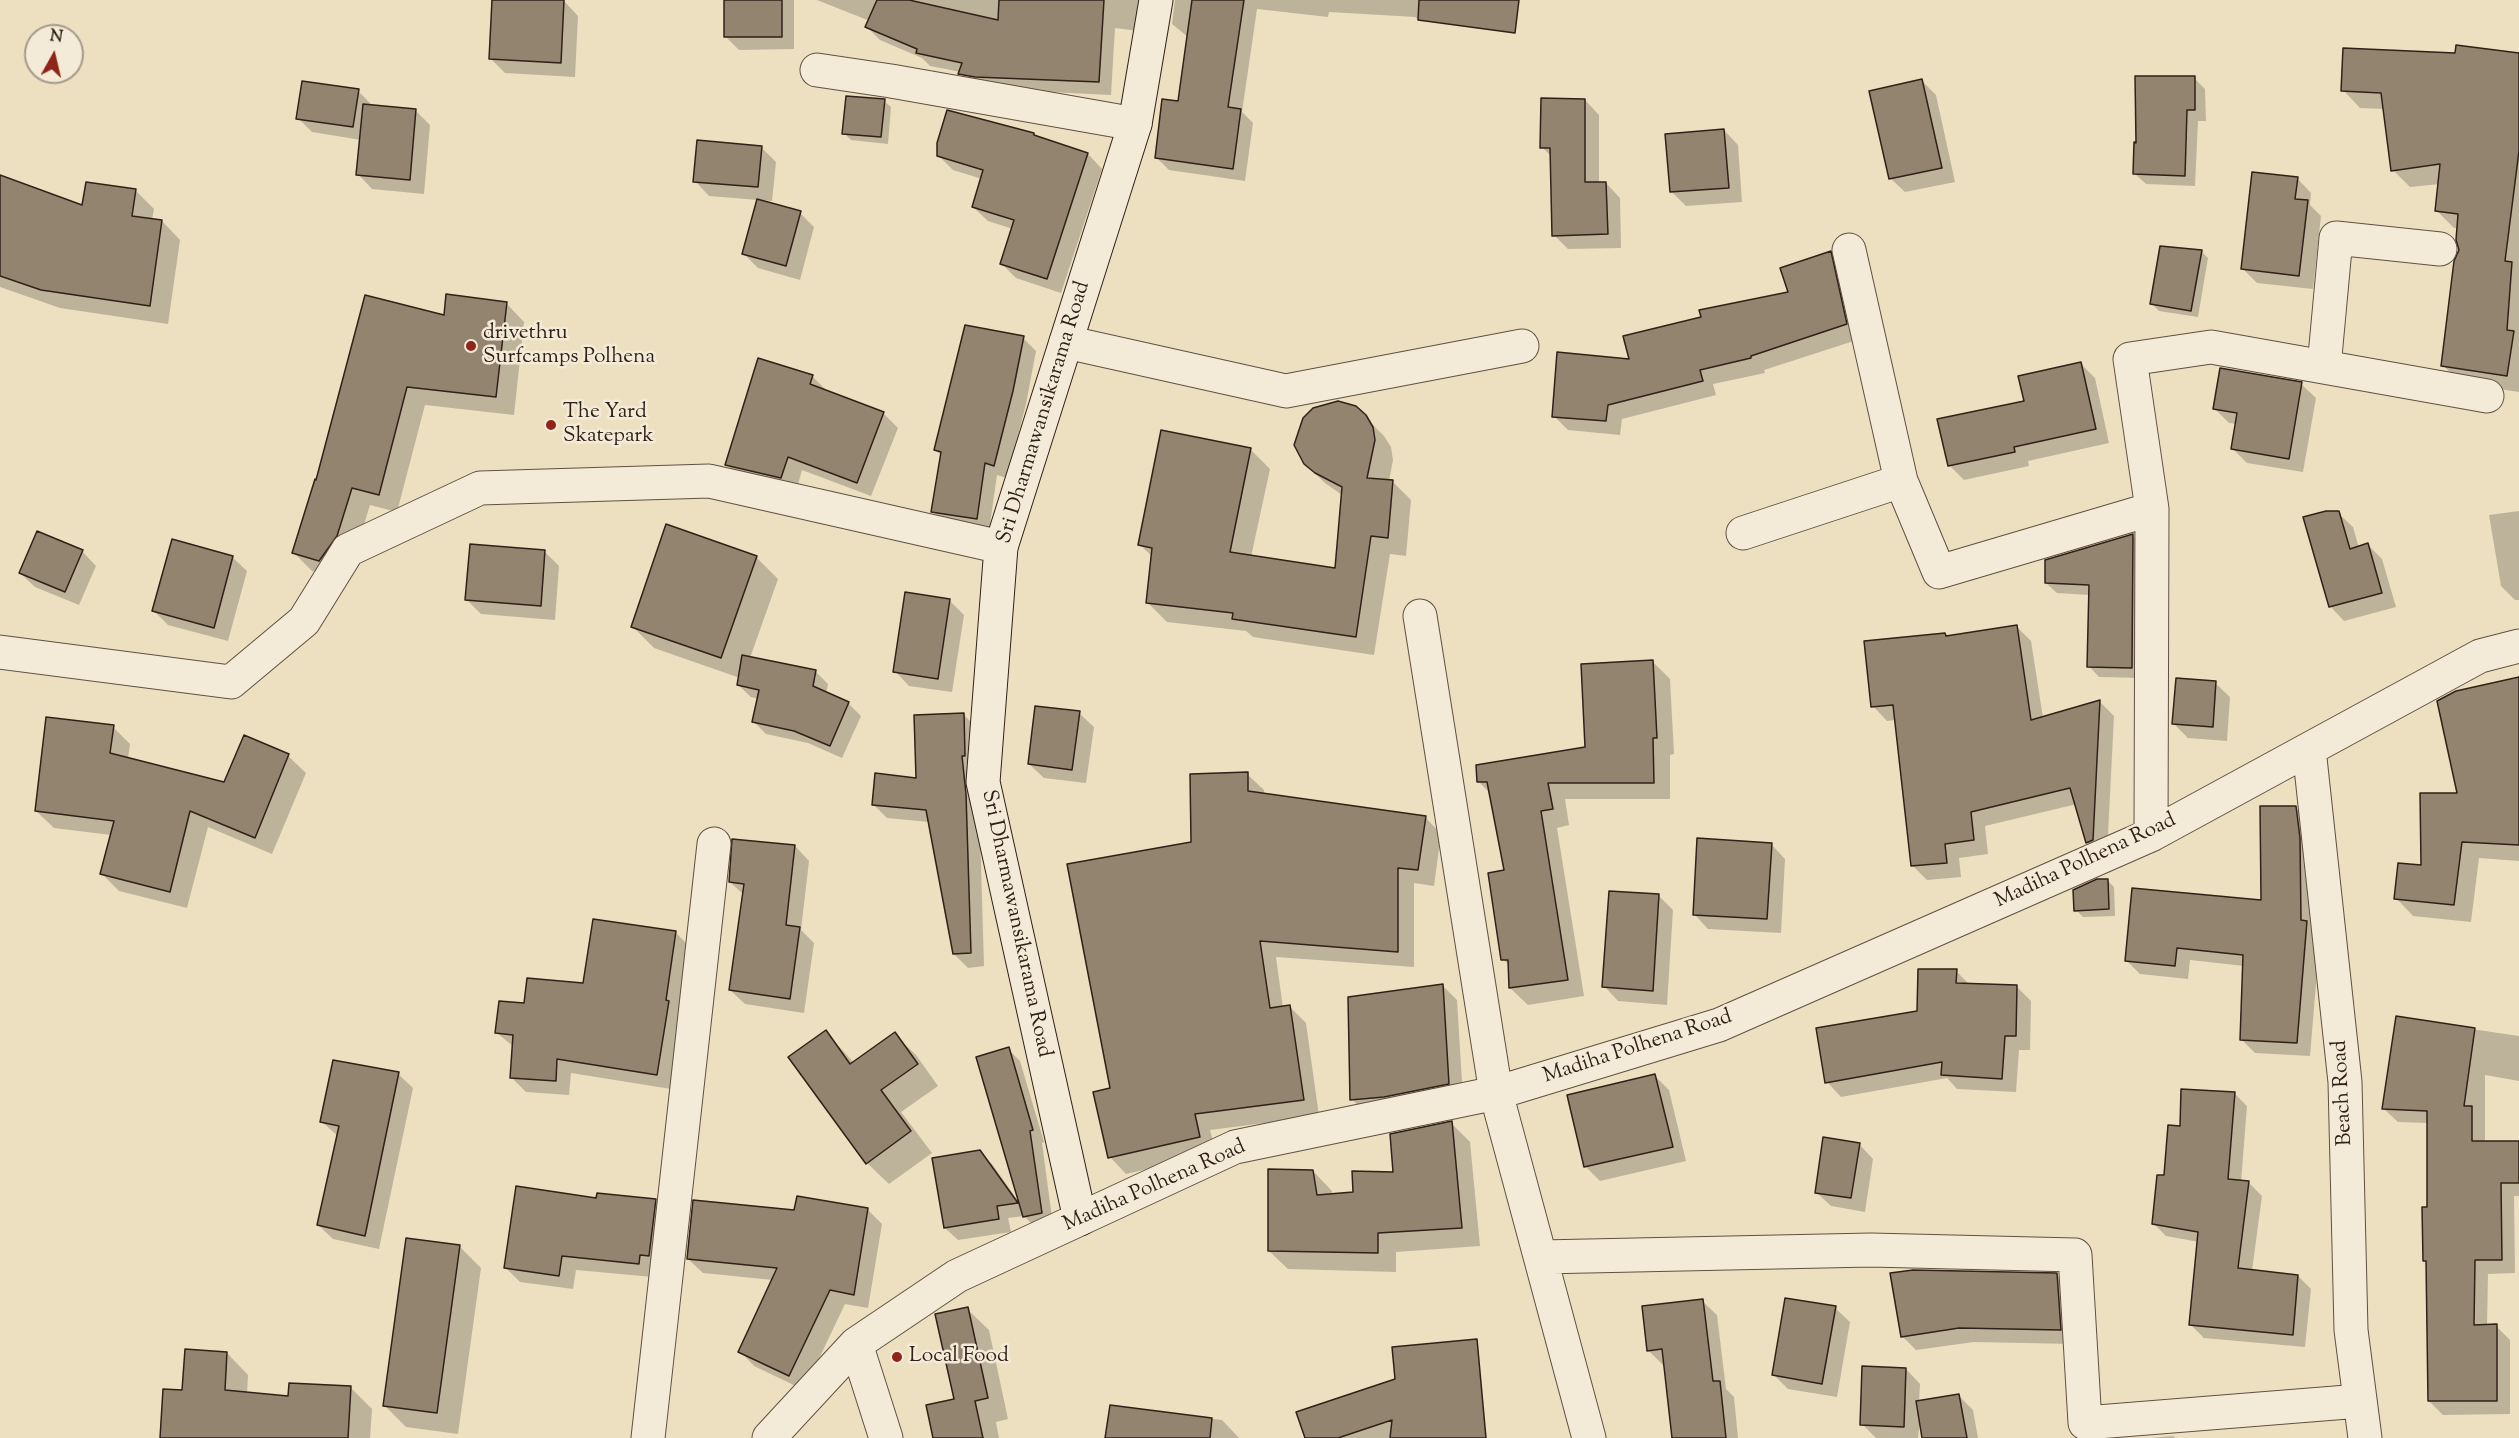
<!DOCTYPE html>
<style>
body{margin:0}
#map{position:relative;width:2519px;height:1438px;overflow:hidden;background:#ede0c1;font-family:"Sorts Mill Goudy",serif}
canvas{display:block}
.north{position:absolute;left:24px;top:24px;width:60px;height:60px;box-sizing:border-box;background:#f3ebd7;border:2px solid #a59a8a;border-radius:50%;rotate:8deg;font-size:16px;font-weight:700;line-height:24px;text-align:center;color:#312017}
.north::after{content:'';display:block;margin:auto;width:21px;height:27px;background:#8f2418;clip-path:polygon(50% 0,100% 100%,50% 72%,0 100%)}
</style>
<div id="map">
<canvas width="2519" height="1438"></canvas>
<div class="north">N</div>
</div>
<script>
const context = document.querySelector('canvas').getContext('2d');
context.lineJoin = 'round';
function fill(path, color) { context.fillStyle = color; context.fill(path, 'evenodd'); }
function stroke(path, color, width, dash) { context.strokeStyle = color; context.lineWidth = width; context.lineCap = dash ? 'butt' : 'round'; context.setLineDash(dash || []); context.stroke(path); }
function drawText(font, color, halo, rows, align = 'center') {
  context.font = font + ' "Sorts Mill Goudy",serif'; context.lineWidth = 5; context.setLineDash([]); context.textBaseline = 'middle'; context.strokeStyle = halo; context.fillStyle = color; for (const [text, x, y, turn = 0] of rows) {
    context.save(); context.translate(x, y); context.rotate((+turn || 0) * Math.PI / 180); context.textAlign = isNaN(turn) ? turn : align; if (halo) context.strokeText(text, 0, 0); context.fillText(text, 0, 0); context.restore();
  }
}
const shadow = new Path2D(`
 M 493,0 L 564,1 L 578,16 L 575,77 L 505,73 L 490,58 Z
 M 725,0 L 794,0 L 794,49 L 739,50 L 726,37 Z
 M 817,0 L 1156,0 L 1146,32 L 1115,28 L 1111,95 L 989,89 L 973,86 L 961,72 L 930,66 L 922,58 L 880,40 L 867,27 L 870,21 Z
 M 1175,0 L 1490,0 L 1488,25 L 1418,19 L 1415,17 L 1329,12 L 1328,17 L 1257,9 L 1242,112 L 1253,123 L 1245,181 L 1169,170 L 1156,157 L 1179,102 L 1188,37 L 1172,24 Z
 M 2456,55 L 2519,55 L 2519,392 L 2460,383 L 2443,365 L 2460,252 L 2459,228 L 2454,228 L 2436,210 L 2440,184 L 2410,187 L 2393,170 L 2385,109 L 2360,108 L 2343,90 Z
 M 2194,78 L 2205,89 L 2206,121 L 2198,121 L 2195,186 L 2146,184 L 2134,173 Z
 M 1922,81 L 1936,95 L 1955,182 L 1905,192 L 1890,178 Z
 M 358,91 L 372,105 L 415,110 L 430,125 L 424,194 L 372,189 L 358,174 L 361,140 L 312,132 L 298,118 Z
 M 1585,100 L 1599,115 L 1599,183 L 1606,183 L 1620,198 L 1621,248 L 1568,249 L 1554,235 L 1552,157 L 1542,147 Z
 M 884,101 L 891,107 L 888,144 L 851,140 L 844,133 Z
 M 1724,130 L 1738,145 L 1742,202 L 1686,206 L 1671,191 Z
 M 761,147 L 776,162 L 772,201 L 760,200 L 800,213 L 814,227 L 800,280 L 758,268 L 744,254 L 758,200 L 709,196 L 695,181 Z
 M 1088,154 L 1102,169 L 1061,293 L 1016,278 L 1002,264 L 1013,229 L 988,221 L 973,207 L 982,179 L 953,170 L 938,155 Z
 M 0,177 L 83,207 L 135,190 L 154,209 L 152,220 L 162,221 L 180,240 L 168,324 L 60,308 L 0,287 Z
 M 2297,178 L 2311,193 L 2310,205 L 2321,216 L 2313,289 L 2257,283 L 2242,268 Z
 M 2201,251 L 2208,258 L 2198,317 L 2159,311 L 2152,304 Z
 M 1830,253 L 1845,267 L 1860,339 L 1764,370 L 1765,373 L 1713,384 L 1716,395 L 1622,419 L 1620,435 L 1568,430 L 1554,416 L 1703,318 L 1790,293 Z
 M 506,303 L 524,322 L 514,415 L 425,405 L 397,512 L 370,505 L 355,554 L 338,579 L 312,571 L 294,553 L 445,317 Z
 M 1023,338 L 1036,351 L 1026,404 L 1007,478 L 997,475 L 989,531 L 946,524 L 933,511 L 941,455 L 935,449 Z
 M 2081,364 L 2095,378 L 2109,443 L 2028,461 L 2029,466 L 1964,480 L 1949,465 L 2026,402 Z
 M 812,376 L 827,391 L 883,413 L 898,428 L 871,496 L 802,470 L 796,492 L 741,479 L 727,465 Z
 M 2301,384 L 2316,398 L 2303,472 L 2247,463 L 2233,449 L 2237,424 L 2229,423 L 2214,408 Z
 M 1338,402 L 1355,407 L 1384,436 L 1391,447 L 1393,460 L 1389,481 L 1392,481 L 1411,500 L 1406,556 L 1390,554 L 1374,655 L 1253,637 L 1246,631 L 1167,622 L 1148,603 L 1153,557 L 1139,544 L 1251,450 L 1270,469 L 1251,557 L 1336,570 L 1342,495 L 1325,483 L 1305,464 L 1313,409 Z
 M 2519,511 L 2519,600 L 2515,600 L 2501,586 L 2489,515 Z
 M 2338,513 L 2353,527 L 2359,548 L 2368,545 L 2382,559 L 2396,607 L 2344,621 L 2330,606 Z
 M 2133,536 L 2143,546 L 2142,678 L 2099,677 L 2089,666 L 2090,595 L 2057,593 L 2046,583 Z
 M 82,551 L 96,566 L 79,605 L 35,587 L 20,573 Z
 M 545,552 L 559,566 L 555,620 L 481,614 L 467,600 Z
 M 232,557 L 247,571 L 228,641 L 168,625 L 154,611 Z
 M 756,557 L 778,579 L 750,658 L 816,672 L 828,684 L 826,694 L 849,704 L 861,716 L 842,758 L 808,743 L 766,734 L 754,722 L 759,699 L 751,697 L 738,685 L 740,678 L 654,648 L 632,626 Z
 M 949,600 L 964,615 L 952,692 L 909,686 L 895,671 Z
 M 2017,627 L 2031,641 L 2043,718 L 2100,702 L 2114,716 L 2107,854 L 2102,857 L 2088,842 L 2077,804 L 1985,826 L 1988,854 L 1959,858 L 1961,877 L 1927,880 L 1913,866 L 1896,720 L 1887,721 L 1873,706 L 1945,634 L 1948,637 Z
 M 1653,662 L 1670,679 L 1674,754 L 1670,755 L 1670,799 L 1565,799 L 1569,825 L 1557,828 L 1584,996 L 1528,1005 L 1510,988 L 1510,966 L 1503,959 L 1506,872 L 1491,794 L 1479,782 L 1586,748 Z
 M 2519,678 L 2519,861 L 2479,858 L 2471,922 L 2413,916 L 2396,898 L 2423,867 Z
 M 2215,683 L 2230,697 L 2227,741 L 2188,738 L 2173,723 Z
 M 1079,713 L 1094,727 L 1086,783 L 1044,778 L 1029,764 Z
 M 964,715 L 977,728 L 984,966 L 968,968 L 954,954 L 929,822 L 887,818 L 873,804 L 918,780 Z
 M 113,727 L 130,744 L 128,759 L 225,784 L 245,737 L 288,756 L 306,773 L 272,854 L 208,827 L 187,908 L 119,891 L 102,874 L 111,835 L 54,828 L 36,811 Z
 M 1247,774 L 1264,790 L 1264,795 L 1425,817 L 1441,834 L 1434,886 L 1414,883 L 1414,967 L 1276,957 L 1283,1008 L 1290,1007 L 1306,1023 L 1319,1116 L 1210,1130 L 1216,1153 L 1126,1174 L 1110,1157 L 1112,1089 L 1193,843 Z
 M 2296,808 L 2309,821 L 2320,936 L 2310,1056 L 2255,1053 L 2241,1039 L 2244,966 L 2190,960 L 2188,979 L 2140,974 L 2126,960 L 2262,902 Z
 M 1771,844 L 1785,859 L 1781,933 L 1708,929 L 1694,914 Z
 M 795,846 L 809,861 L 801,930 L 814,943 L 804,1013 L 745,1004 L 730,990 L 744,895 L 730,882 Z
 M 2107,880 L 2114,887 L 2115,916 L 2083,917 L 2076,910 Z
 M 1659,896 L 1673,910 L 1667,1005 L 1618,1001 L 1604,986 Z
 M 675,932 L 690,947 L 671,1089 L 571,1073 L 569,1095 L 526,1092 L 511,1077 L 514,1047 L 497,1033 L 526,1005 L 585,985 Z
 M 1956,971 L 1970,985 L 2016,986 L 2031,1001 L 2030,1050 L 2019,1050 L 2016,1092 L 1957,1089 L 1947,1078 L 1841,1097 L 1827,1082 L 1919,1012 Z
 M 1442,985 L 1457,1000 L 1463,1098 L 1366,1114 L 1352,1099 Z
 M 2397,1018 L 2519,1036 L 2519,1081 L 2485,1075 L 2485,1143 L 2519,1143 L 2519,1196 L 2514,1196 L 2515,1273 L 2488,1274 L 2487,1326 L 2496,1326 L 2510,1340 L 2510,1414 L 2443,1415 L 2429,1401 L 2428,1264 L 2424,1260 L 2428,1209 L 2429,1123 L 2398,1122 L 2384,1109 Z
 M 826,1032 L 854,1063 L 894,1034 L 916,1055 L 938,1086 L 901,1112 L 932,1153 L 889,1184 L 867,1163 Z
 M 1008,1049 L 1020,1061 L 1044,1142 L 1042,1143 L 1053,1225 L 1037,1229 L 1024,1216 L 1008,1218 L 1011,1232 L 958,1240 L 945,1228 L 979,1152 L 992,1164 L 1021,1205 Z
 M 398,1074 L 413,1088 L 379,1249 L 333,1239 L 318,1225 L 338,1136 L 322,1122 Z
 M 1655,1076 L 1669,1090 L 1686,1161 L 1600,1181 L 1586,1167 L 1569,1096 Z
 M 2234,1093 L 2247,1106 L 2241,1182 L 2249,1183 L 2262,1196 L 2252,1271 L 2298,1276 L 2311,1289 L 2305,1347 L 2204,1338 L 2191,1325 L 2199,1242 L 2166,1236 L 2153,1223 L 2181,1128 Z
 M 1451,1123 L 1470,1142 L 1480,1246 L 1396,1252 L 1396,1272 L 1288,1269 L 1269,1251 L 1313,1171 L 1332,1191 L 1332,1195 L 1354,1193 L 1394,1173 Z
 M 1859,1144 L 1873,1159 L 1865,1212 L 1831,1206 L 1816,1192 Z
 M 798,1198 L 868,1210 L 882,1224 L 868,1308 L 845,1304 L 804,1390 L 754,1366 L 740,1351 L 773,1280 L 703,1273 L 688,1259 L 796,1211 Z
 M 655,1200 L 669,1215 L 653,1277 L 576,1270 L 573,1289 L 520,1282 L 506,1268 Z
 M 460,1247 L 481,1268 L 458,1434 L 406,1427 L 384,1405 Z
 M 2057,1275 L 2071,1289 L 2074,1344 L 1974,1342 L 1916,1350 L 1902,1336 Z
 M 1702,1301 L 1717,1315 L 1726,1389 L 1734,1397 L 1738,1438 L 1674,1438 L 1666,1365 L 1663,1365 L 1649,1351 Z
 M 1835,1308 L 1850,1322 L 1837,1397 L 1788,1389 L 1773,1374 Z
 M 967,1309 L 989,1330 L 1008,1419 L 996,1422 L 999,1438 L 934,1438 L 956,1400 Z
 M 227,1353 L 248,1375 L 247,1394 L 289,1398 L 350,1387 L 372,1409 L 370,1438 L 161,1438 L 184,1392 Z
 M 1906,1369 L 1920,1384 L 1919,1402 L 1959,1396 L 1973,1410 L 1978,1438 L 1923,1438 L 1920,1420 L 1918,1438 L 1876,1438 L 1862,1424 Z
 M 1396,1380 L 1463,1438 L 1306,1438 Z
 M 1111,1406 L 1222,1420 L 1239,1438 L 1107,1438 Z
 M 2173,1436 L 2175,1438 L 2151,1438 Z`);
const building = new Path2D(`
 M 492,0 L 564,0 L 561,63 L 489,59 Z
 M 724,0 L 782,0 L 782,37 L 724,37 Z
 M 877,0 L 909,0 L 998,20 L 999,0 L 1104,0 L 1099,82 L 975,77 L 958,74 L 962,63 L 916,53 L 917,49 L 865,27 Z
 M 1192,0 L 1244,0 L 1228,107 L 1241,109 L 1233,169 L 1155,158 L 1162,99 L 1178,101 Z
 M 1419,0 L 1519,0 L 1515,33 L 1418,20 Z
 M 2456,45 L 2519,53 L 2519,151 L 2505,261 L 2512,262 L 2507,330 L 2514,331 L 2507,376 L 2441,366 L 2454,261 L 2459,250 L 2456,240 L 2458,214 L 2435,211 L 2440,164 L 2391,171 L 2381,93 L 2341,91 L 2343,48 L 2455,53 Z
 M 2135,76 L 2195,76 L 2195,110 L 2187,110 L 2185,176 L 2133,174 L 2134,142 L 2136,143 Z
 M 1922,79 L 1942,168 L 1889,179 L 1869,91 Z
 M 302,81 L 359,89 L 353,127 L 296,119 Z
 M 846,96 L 885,99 L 881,137 L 842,134 Z
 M 1541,98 L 1585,99 L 1585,182 L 1606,182 L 1608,234 L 1552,236 L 1550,148 L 1540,148 Z
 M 363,104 L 416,109 L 410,180 L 356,175 Z
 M 947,110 L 1034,133 L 1034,135 L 1088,153 L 1047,279 L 1000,264 L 1014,220 L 972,207 L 983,170 L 937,156 L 937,143 Z
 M 1724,129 L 1729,188 L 1670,192 L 1665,134 Z
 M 697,140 L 762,146 L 758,187 L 693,182 Z
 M 2252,172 L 2298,177 L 2295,199 L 2308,200 L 2299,276 L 2241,269 Z
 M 0,175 L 82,205 L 86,182 L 136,189 L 132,216 L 162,220 L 150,306 L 41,290 L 0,276 Z
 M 757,199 L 801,211 L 786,266 L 742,254 Z
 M 2160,246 L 2202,250 L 2191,311 L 2150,304 Z
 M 1831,251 L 1847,324 L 1751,356 L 1751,358 L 1700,370 L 1703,381 L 1608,405 L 1606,421 L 1552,417 L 1557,352 L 1629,359 L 1623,336 L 1701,317 L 1699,310 L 1788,292 L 1780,268 Z
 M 446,294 L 507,302 L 496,397 L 407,387 L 379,495 L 352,488 L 337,536 L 319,561 L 292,553 L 315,479 L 316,480 L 365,295 L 444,315 Z
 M 965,325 L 1024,336 L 1013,391 L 994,466 L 985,463 L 977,519 L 931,512 L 941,452 L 934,450 Z
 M 758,358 L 813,375 L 810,384 L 884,412 L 857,483 L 788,457 L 781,478 L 725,465 Z
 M 2081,362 L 2096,429 L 2014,447 L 2015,452 L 1948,466 L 1937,419 L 2024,401 L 2018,376 Z
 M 2220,368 L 2302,382 L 2289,459 L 2231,449 L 2237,413 L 2213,409 Z
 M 1338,401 L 1356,406 L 1366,415 L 1373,427 L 1375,440 L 1367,478 L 1393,480 L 1388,538 L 1371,536 L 1356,637 L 1232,619 L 1233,613 L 1146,603 L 1152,548 L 1138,545 L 1161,430 L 1251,448 L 1230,552 L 1335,568 L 1342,487 L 1315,473 L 1304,464 L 1294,445 L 1303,418 L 1313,408 Z
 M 2326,511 L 2339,511 L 2350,549 L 2368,543 L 2382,593 L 2329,607 L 2303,517 Z
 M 666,524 L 757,556 L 721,658 L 631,627 Z
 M 37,531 L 83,550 L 65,592 L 19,573 Z
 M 2133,534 L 2132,668 L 2087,667 L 2089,585 L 2045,583 L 2045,560 Z
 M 172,539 L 233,556 L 214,628 L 152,611 Z
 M 470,544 L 545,550 L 541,606 L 465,600 Z
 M 905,592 L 950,599 L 938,679 L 893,672 Z
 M 2017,625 L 2031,720 L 2100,700 L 2093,840 L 2086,843 L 2070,788 L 1971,812 L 1974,840 L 1945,844 L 1947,863 L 1911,866 L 1893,705 L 1871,707 L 1864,641 L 1945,633 L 1946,636 Z
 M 742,655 L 816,670 L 813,686 L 849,702 L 830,746 L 794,731 L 752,722 L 759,690 L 737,685 Z
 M 1653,660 L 1657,738 L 1653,738 L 1654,783 L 1548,783 L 1553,809 L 1541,811 L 1568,980 L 1509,988 L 1508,960 L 1501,960 L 1488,873 L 1504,870 L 1487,782 L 1477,782 L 1476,765 L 1585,747 L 1581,664 Z
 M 2519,677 L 2519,845 L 2462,842 L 2454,905 L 2394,899 L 2398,863 L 2421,865 L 2420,793 L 2457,793 L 2437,701 L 2456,691 Z
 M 2176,678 L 2216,681 L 2213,727 L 2172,724 Z
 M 1035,706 L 1080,711 L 1072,770 L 1028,764 Z
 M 964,713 L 965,756 L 962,756 L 966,794 L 971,953 L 953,954 L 926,810 L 872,805 L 875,773 L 916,778 L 914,715 Z
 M 46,717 L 114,725 L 110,753 L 224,782 L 244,735 L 289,754 L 255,838 L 190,811 L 170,892 L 100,874 L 114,821 L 35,811 Z
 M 1248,772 L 1248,791 L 1426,816 L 1418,870 L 1398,868 L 1398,952 L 1260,941 L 1270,1008 L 1290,1005 L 1304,1100 L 1195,1114 L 1200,1137 L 1108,1158 L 1093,1092 L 1110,1088 L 1067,864 L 1191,842 L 1190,774 Z
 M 2260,806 L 2296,806 L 2300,838 L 2301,920 L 2307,921 L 2297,1043 L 2240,1040 L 2243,955 L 2177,948 L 2175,966 L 2125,961 L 2132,888 L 2261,900 Z
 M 1697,838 L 1772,843 L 1767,919 L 1693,915 Z
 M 732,839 L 795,845 L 786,925 L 800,927 L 790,999 L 729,990 L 744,884 L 729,882 Z
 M 2097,879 L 2108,879 L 2109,909 L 2074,911 L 2073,890 Z
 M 1609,891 L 1659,894 L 1653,991 L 1602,987 Z
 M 593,919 L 676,931 L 666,1000 L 669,1001 L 657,1075 L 557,1059 L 556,1081 L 510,1078 L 513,1035 L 495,1033 L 499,1001 L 524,1003 L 527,978 L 583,983 Z
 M 1918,969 L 1957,969 L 1956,983 L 2017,985 L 2016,1036 L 2005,1036 L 2002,1079 L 1941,1075 L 1942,1062 L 1825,1083 L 1816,1028 L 1917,1011 Z
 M 1443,984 L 1449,1084 L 1384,1097 L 1350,1100 L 1348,997 Z
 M 2396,1016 L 2475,1028 L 2464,1106 L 2472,1106 L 2472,1141 L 2519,1141 L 2519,1183 L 2501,1183 L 2502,1260 L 2475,1260 L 2474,1325 L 2497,1324 L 2497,1401 L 2428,1401 L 2426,1261 L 2423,1261 L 2422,1207 L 2427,1207 L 2427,1111 L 2382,1109 Z
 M 826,1030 L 850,1064 L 895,1032 L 918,1064 L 881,1090 L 911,1131 L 866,1164 L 788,1057 Z
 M 1009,1047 L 1033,1130 L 1030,1131 L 1042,1213 L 1023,1217 L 976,1057 Z
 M 333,1060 L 399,1072 L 365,1236 L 317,1225 L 339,1126 L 320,1122 Z
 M 1655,1074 L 1673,1147 L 1584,1167 L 1567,1095 Z
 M 2181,1089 L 2235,1092 L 2228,1179 L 2249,1181 L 2238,1268 L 2298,1275 L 2293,1335 L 2189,1325 L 2198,1232 L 2152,1224 L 2157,1175 L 2164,1175 L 2168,1125 L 2180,1126 Z
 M 1452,1121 L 1462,1228 L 1378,1233 L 1378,1253 L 1268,1251 L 1268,1169 L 1313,1170 L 1317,1195 L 1353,1192 L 1352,1171 L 1393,1172 L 1390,1134 Z
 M 1823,1137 L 1860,1143 L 1851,1198 L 1815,1193 Z
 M 980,1150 L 1018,1203 L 997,1206 L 999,1219 L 944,1228 L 932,1158 Z
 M 516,1186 L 596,1198 L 597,1193 L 656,1199 L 649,1256 L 640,1255 L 639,1264 L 562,1256 L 559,1276 L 504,1268 Z
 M 797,1196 L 868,1208 L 854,1295 L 830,1290 L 789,1376 L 738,1352 L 777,1268 L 687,1259 L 693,1200 L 794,1210 Z
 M 406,1238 L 460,1245 L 437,1413 L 383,1406 Z
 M 1913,1270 L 2057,1273 L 2061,1330 L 1959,1328 L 1901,1337 L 1890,1273 Z
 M 1785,1298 L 1836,1306 L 1822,1384 L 1772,1375 Z
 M 1703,1299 L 1713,1381 L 1720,1381 L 1726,1438 L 1672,1438 L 1662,1349 L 1647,1351 L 1642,1306 Z
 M 968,1307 L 988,1398 L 975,1401 L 983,1438 L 933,1438 L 926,1405 L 954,1399 L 935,1314 Z
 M 1477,1339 L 1486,1438 L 1390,1438 L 1392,1420 L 1338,1438 L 1305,1438 L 1296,1412 L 1395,1379 L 1392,1347 Z
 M 185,1349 L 227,1352 L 225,1390 L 288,1396 L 289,1383 L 351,1386 L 348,1438 L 160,1438 L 163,1389 L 182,1390 Z
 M 1862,1366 L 1906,1368 L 1904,1427 L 1860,1425 Z
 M 1959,1394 L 1967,1438 L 1922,1438 L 1916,1401 Z
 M 1110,1405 L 1212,1418 L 1210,1438 L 1105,1438 Z`);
const street = new Path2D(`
 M 817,70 L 891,81 L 1135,124
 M 1849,250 L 1901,481 L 1939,572 L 2152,509
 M 1066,342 L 1286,391 L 1522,346
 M 2324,367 L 2336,238 L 2440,249
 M 1743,533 L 1901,481
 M 1420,616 L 1496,1093 L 1589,1438
 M 0,652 L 231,682 L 304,621 L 348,550 L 480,488 L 709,481 L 1001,547
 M 2309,749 L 2345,1082 L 2351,1330 L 2365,1438
 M 2151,835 L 2152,509 L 2130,359 L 2211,347 L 2487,396
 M 1541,1257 L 1871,1250 L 2075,1255 L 2085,1423 L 2360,1401
 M 856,1344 L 886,1438
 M 648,1438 L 714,844
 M 769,1438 L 856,1344 L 957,1276 L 1235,1147 L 1496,1093 L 1719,1025 L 2151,835 L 2480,656 L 2519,646`);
const secondary = new Path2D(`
 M 1080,1219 L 983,782 L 1001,547 L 1135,124 L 1156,0`);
const markers = [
 [471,346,6,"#8f2418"],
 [551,425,6,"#8f2418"],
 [897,1357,6,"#8f2418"]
];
const poiNames = [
 ["drivethru",483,334],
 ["Surfcamps Polhena",483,358],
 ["The Yard",563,413],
 ["Skatepark",563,437],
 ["Local Food",909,1357]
];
const streetNames = [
 ["Sri Dharmawansikarama Road",1045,413,-73],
 ["Madiha Polhena Road",2086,862,-25],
 ["Sri Dharmawansikarama Road",1015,924,78],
 ["Madiha Polhena Road",1638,1048,-18],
 ["Beach Road",2344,1093,-93],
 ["Madiha Polhena Road",1155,1187,-24]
];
fill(shadow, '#0003');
fill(building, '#93846f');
stroke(building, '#312017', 1.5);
stroke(street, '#605042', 35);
stroke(secondary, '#312017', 35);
stroke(street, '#f3ebd7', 33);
stroke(secondary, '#f3ebd7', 33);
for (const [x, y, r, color] of markers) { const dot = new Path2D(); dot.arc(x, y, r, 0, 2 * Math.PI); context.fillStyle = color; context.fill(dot); stroke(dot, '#f3ebd7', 2); }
drawText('21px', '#312017', '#f3ebd7', poiNames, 'left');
drawText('21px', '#312017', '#f3ebd7', streetNames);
</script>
